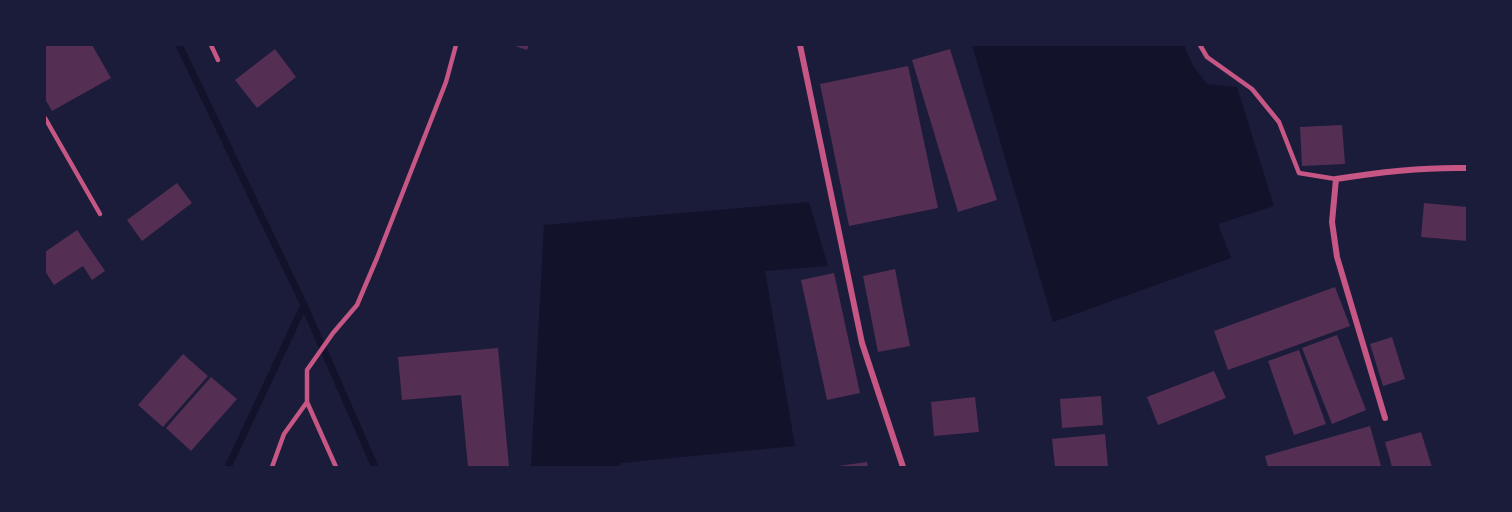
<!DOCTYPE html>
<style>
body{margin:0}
#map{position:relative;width:1512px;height:512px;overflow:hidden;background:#1b1b3a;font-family:Quicksand,sans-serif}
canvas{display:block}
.frame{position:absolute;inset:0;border:46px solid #1b1b3a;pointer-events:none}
</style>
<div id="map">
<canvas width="1512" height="512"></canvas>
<div class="frame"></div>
</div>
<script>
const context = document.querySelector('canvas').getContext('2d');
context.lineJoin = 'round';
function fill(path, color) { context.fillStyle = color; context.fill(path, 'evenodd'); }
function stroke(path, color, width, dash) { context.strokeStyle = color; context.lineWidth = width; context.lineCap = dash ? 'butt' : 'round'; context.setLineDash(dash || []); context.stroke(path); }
const water = new Path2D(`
 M 972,45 L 1184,45 L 1193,66 L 1207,84 L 1237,87 L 1274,206 L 1218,224 L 1231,258 L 1053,322 Z
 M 809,202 L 828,266 L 765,271 L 795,446 L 621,463 L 620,467 L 531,467 L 544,225 Z`);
const stream = new Path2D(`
 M 179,45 L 304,305 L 375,467
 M 228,467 L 304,305`);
const building = new Path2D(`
 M 45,45 L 92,45 L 111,78 L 52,111 L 45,99 Z
 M 512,45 L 529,45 L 527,50 Z
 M 275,49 L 296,77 L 257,108 L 235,80 Z
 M 950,49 L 997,200 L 958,212 L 912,60 Z
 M 908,66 L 938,208 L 849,226 L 820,84 Z
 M 1342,125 L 1345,164 L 1302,166 L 1300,127 Z
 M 177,183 L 192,203 L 142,241 L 127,220 Z
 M 1424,203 L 1467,207 L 1467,241 L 1421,237 Z
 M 77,230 L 105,271 L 92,280 L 83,266 L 54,285 L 45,271 L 45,252 Z
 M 895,269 L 910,346 L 878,352 L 863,276 Z
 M 834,273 L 860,393 L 827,400 L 801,280 Z
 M 1335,287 L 1350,326 L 1228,370 L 1214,331 Z
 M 1337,335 L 1366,410 L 1332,424 L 1302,348 Z
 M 1392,337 L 1405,379 L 1383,386 L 1370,344 Z
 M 498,348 L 509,467 L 468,467 L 461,395 L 402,400 L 398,357 Z
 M 1299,350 L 1326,424 L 1294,435 L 1268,361 Z
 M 183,354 L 208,376 L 163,427 L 138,405 Z
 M 1214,371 L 1226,398 L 1158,425 L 1147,397 Z
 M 211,377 L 237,399 L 191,451 L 166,428 Z
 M 1101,396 L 1103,425 L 1062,428 L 1060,399 Z
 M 975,397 L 979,432 L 934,436 L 931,402 Z
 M 1370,426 L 1381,466 L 1376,467 L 1268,467 L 1265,456 Z
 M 1421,432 L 1432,467 L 1392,467 L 1385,442 Z
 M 1105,434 L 1108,467 L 1055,467 L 1052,439 Z
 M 867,462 L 868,467 L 838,467 L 838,466 Z`);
const service = new Path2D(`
 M 211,45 L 218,60
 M 1200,45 L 1207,57 L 1252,89 L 1279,122 L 1299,173 L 1336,179
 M 45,118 L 100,214
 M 272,467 L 284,434 L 307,402
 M 336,467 L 307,402 L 307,370 L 333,333 L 357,305 L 377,258 L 446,82 L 456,45`);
const minor = new Path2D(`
 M 800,45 L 862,343 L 903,467
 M 1385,418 L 1337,257 L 1332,222 L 1336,179 C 1379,172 1423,167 1467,168`);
fill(water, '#12122b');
stroke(stream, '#12122b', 7);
fill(building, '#542f53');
stroke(service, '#c65784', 4.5);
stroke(minor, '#c65784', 6);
</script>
